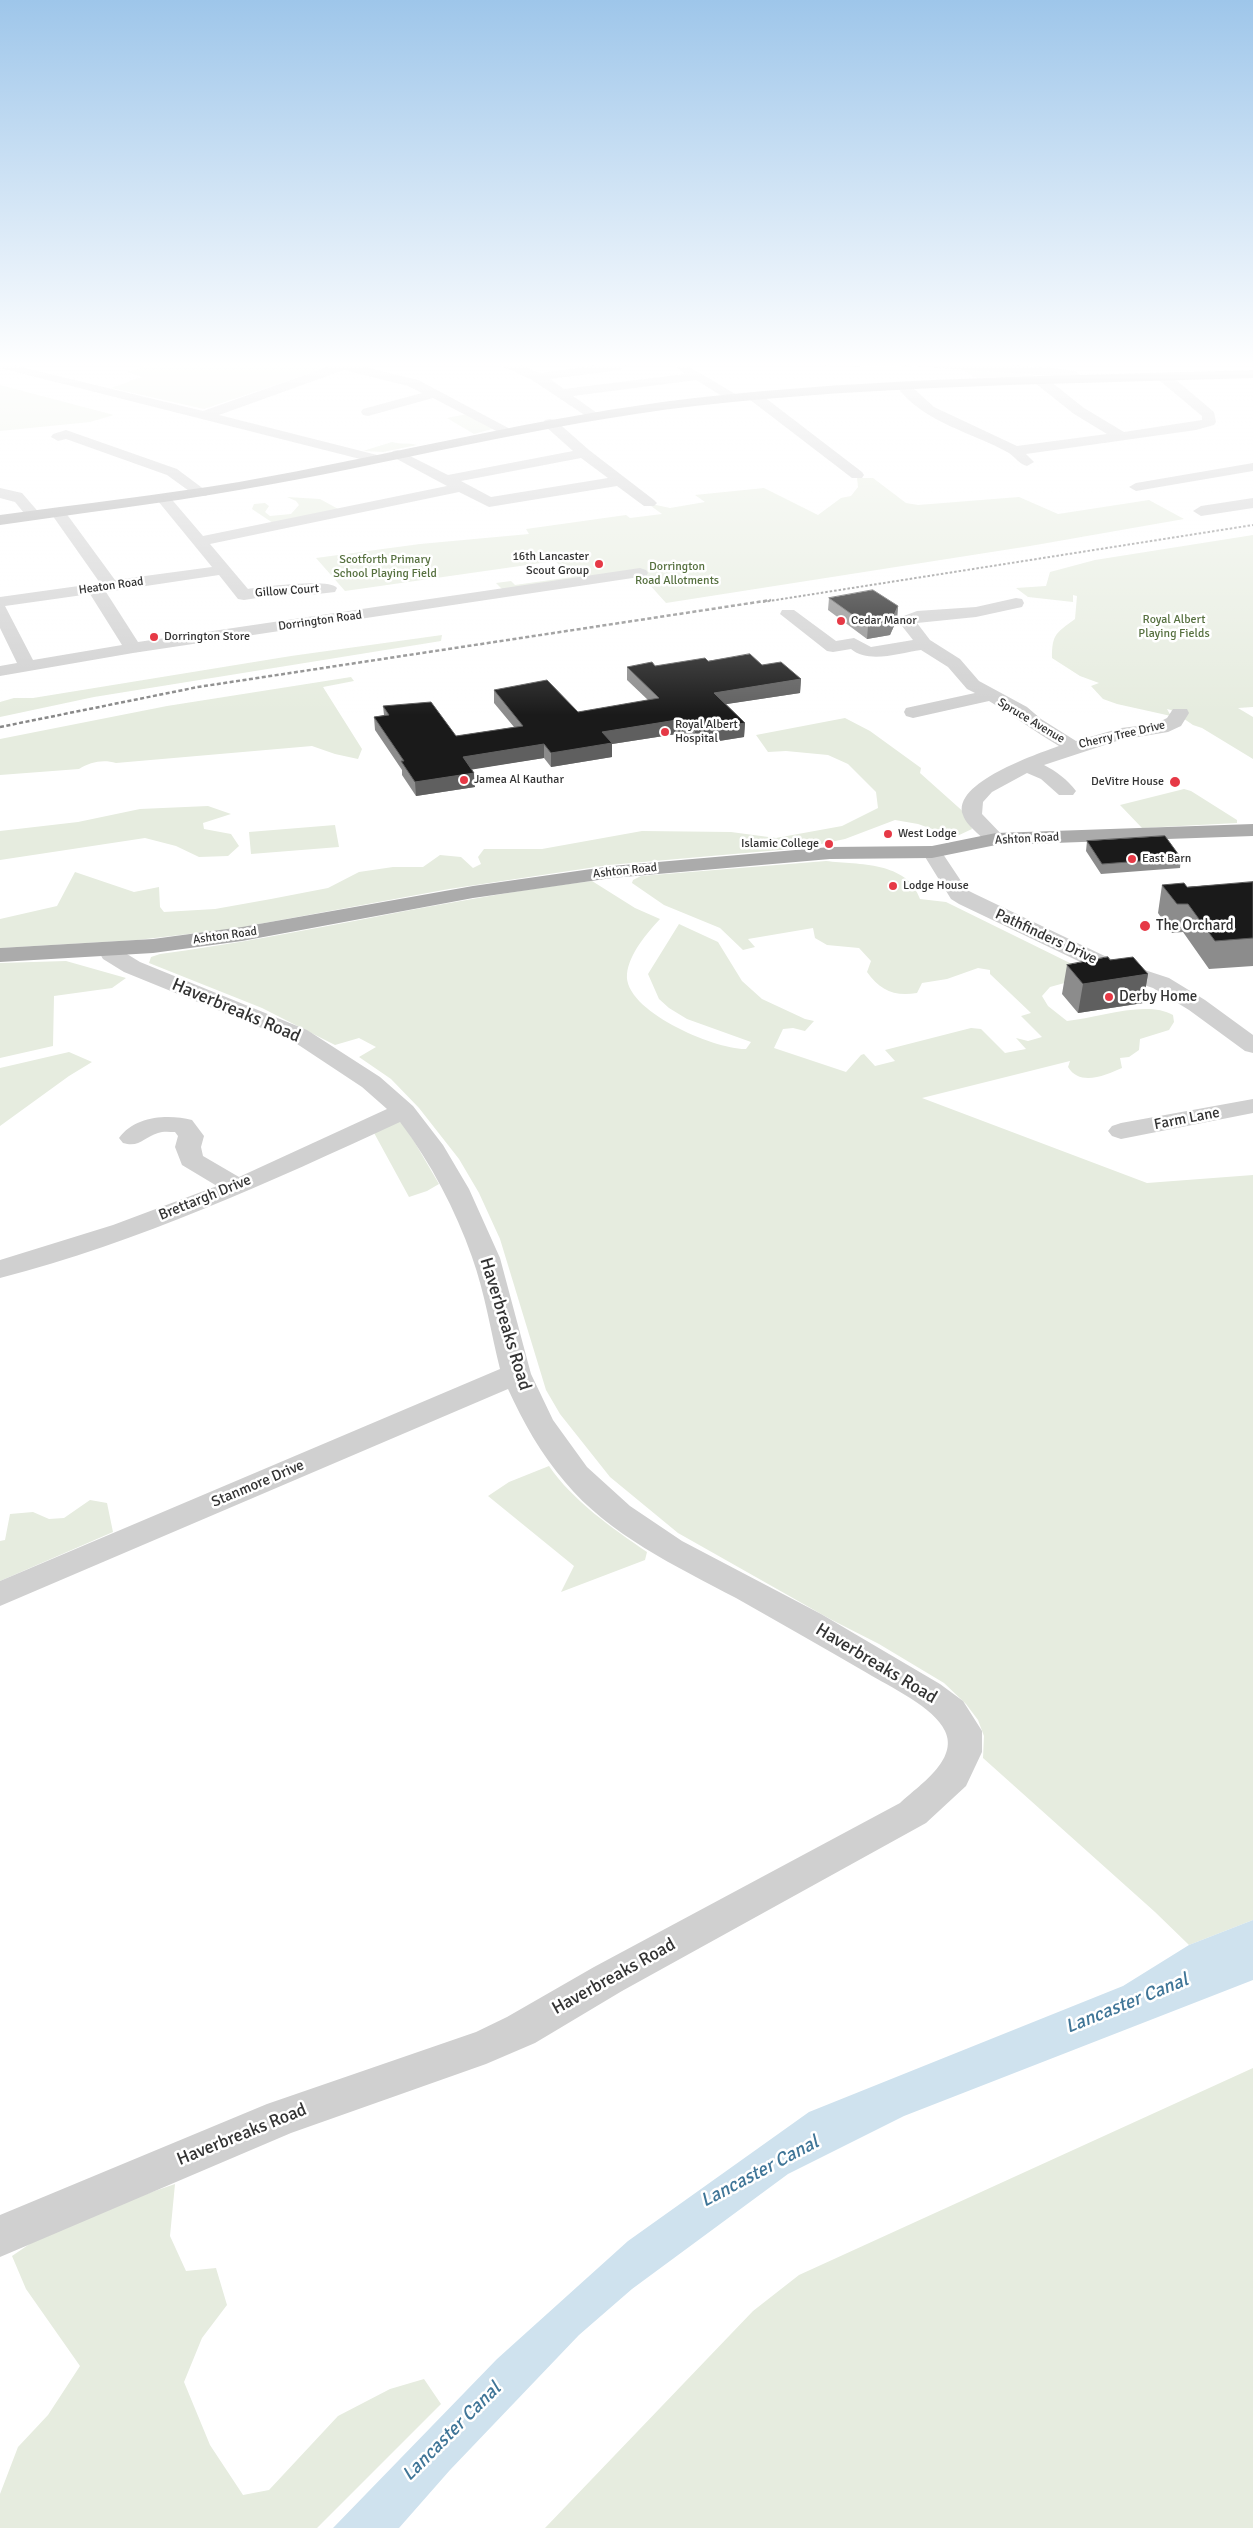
<!DOCTYPE html>
<style>
body{margin:0}
canvas{display:block;background:#fff}
</style>
<canvas width="1253" height="2528"></canvas>
<script>
const context = document.querySelector('canvas').getContext('2d');
context.lineJoin = 'round';
function fill(path, color) { context.fillStyle = color; context.fill(path, 'evenodd'); }
function stroke(path, color, width, dash) { context.strokeStyle = color; context.lineWidth = width; context.lineCap = dash ? 'butt' : 'round'; context.setLineDash(dash || []); context.stroke(path); }
function drawText(font, color, halo, rows, align = 'center') {
  context.font = font + ' Signika,sans-serif'; context.lineWidth = 5; context.setLineDash([]); context.textBaseline = 'middle'; context.strokeStyle = halo; context.fillStyle = color; for (const [text, x, y, turn = 0] of rows) {
    context.save(); context.translate(x, y); context.rotate((+turn || 0) * Math.PI / 180); context.textAlign = isNaN(turn) ? turn : align; if (halo) context.strokeText(text, 0, 0); context.fillText(text, 0, 0); context.restore();
  }
}
const green = new Path2D(`
 M 160,362 L 312,362 L 331,366 L 204,409 L 111,388 L 142,377 L 126,372 Z
 M 827,362 L 917,366 L 825,367 Z
 M 961,369 L 1033,375 L 1034,376 L 976,378 Z
 M 0,385 L 114,415 L 90,422 L 0,431 Z
 M 467,414 L 492,428 L 492,429 L 474,434 L 447,418 Z
 M 392,442 C 402,445 408,442 417,445 L 383,452 L 363,451 Z
 M 857,478 L 873,478 L 906,503 L 918,505 L 1019,497 L 1058,514 L 1149,500 L 1184,519 L 1030,546 L 666,603 L 640,574 L 506,593 L 496,583 L 511,581 L 515,585 L 572,577 L 555,561 L 345,591 L 316,558 L 420,544 L 529,534 L 526,529 L 626,515 L 630,518 L 662,514 L 647,503 L 670,508 L 705,502 L 695,495 L 764,488 L 818,515 L 841,498 L 851,496 L 858,487 Z
 M 287,497 L 320,499 L 340,510 L 273,523 L 252,509 L 254,504 L 265,503 L 269,506 L 265,512 L 270,516 L 291,514 L 299,505 L 296,501 Z
 M 1253,535 L 1253,707 L 1238,708 L 1253,717 L 1253,759 L 1202,728 L 1193,725 L 1171,710 L 1167,709 L 1171,716 L 1117,704 L 1103,699 L 1091,686 L 1099,683 L 1080,676 L 1052,658 C 1052,634 1056,633 1075,619 L 1077,596 L 1073,595 L 1073,602 L 1028,597 L 1016,588 L 1046,586 L 1050,572 L 1095,560 Z
 M 442,635 L 441,641 L 94,697 L 0,717 L 0,702 L 14,698 L 33,698 L 291,656 Z
 M 351,677 L 354,681 L 323,687 L 362,749 L 358,759 L 335,754 L 312,746 L 116,763 C 103,759 90,762 79,769 L 0,775 L 0,739 L 167,706 Z
 M 845,718 L 870,731 L 921,768 L 920,773 L 967,815 L 972,829 L 955,837 L 925,838 L 938,831 L 918,824 L 895,820 L 845,839 L 802,848 L 609,865 L 449,889 L 232,929 L 137,940 L 0,948 L 0,919 L 57,906 L 75,872 L 134,892 L 159,887 L 160,907 L 164,912 L 215,909 L 271,899 L 328,888 L 359,872 L 393,867 L 423,867 L 440,855 L 461,857 L 473,868 L 481,864 L 478,857 L 484,849 L 542,849 L 642,831 L 731,832 L 776,838 L 842,826 L 878,808 L 876,792 L 848,764 L 828,755 L 786,751 L 768,752 L 756,735 Z
 M 1184,789 L 1191,791 L 1237,820 L 1237,823 L 1142,828 L 1120,805 Z
 M 208,806 L 231,814 L 203,823 L 204,829 L 231,834 L 239,846 L 228,856 L 199,857 L 176,846 L 145,838 L 0,860 L 0,831 L 78,822 L 140,809 Z
 M 335,825 L 339,847 L 251,854 L 249,832 Z
 M 826,861 C 859,865 907,861 920,899 L 946,902 L 1076,966 L 1079,979 L 1050,987 L 1042,996 L 1048,1006 L 1067,1021 C 1098,1018 1146,1000 1173,1015 L 1174,1022 L 1169,1030 L 1140,1039 L 1139,1050 L 1129,1057 L 1120,1058 L 1122,1068 C 1106,1075 1080,1087 1068,1067 L 1070,1061 L 922,1098 L 1147,1183 L 1253,1175 L 1253,1920 L 1189,1945 L 1155,1912 L 983,1758 L 984,1736 L 978,1720 L 966,1704 L 944,1683 L 879,1644 L 830,1619 L 678,1533 L 610,1477 L 560,1414 L 546,1390 L 500,1239 L 479,1193 L 459,1159 L 419,1108 L 391,1079 L 359,1057 L 376,1047 L 359,1038 L 335,1045 L 262,1008 L 149,963 L 151,957 L 160,954 C 305,935 447,898 592,881 L 635,908 L 660,919 C 647,933 629,954 627,974 C 623,1011 716,1050 746,1049 L 751,1042 L 687,1019 L 669,1008 L 659,999 L 648,974 L 679,924 L 718,942 L 742,981 L 762,999 L 805,1019 L 814,1021 L 805,1031 L 793,1028 L 783,1029 L 774,1048 L 846,1072 L 861,1055 L 864,1054 L 875,1066 L 895,1061 L 885,1050 L 971,1028 L 981,1029 L 1005,1053 L 1026,1049 L 1016,1038 L 1028,1041 L 1042,1037 L 1021,1016 L 1031,1013 L 990,974 L 990,970 L 978,968 L 947,979 L 922,983 L 917,993 C 894,997 880,990 867,972 L 871,961 L 859,948 L 827,945 L 815,938 L 813,928 L 748,939 L 755,947 L 743,950 L 720,928 L 664,905 L 632,883 L 633,880 L 641,876 Z
 M 66,961 L 126,978 L 112,988 L 54,996 L 53,1046 L 0,1058 L 0,963 Z
 M 69,1052 L 92,1062 L 69,1076 L 0,1126 L 0,1068 Z
 M 398,1121 L 404,1124 L 439,1184 L 427,1191 L 409,1197 L 373,1131 Z
 M 549,1466 C 573,1501 612,1528 647,1552 L 645,1560 L 561,1592 L 574,1566 L 488,1496 L 509,1482 Z
 M 90,1500 L 107,1503 L 113,1532 L 0,1581 L 0,1541 L 5,1540 L 10,1514 L 33,1512 L 49,1519 L 64,1518 Z
 M 1253,2068 L 1253,2528 L 545,2528 L 753,2311 L 799,2275 Z
 M 175,2184 L 170,2236 L 186,2271 L 216,2268 L 227,2305 L 202,2338 L 184,2382 L 210,2445 L 243,2495 L 269,2490 L 338,2416 L 390,2389 L 424,2379 L 441,2404 L 317,2528 L 0,2528 L 0,2494 L 18,2447 L 48,2415 L 80,2366 L 26,2289 L 12,2256 L 59,2224 Z`);
const water = new Path2D(`
 M 1253,1920 L 1253,1980 L 904,2116 L 788,2174 L 632,2289 L 579,2335 L 450,2470 L 399,2528 L 333,2528 L 497,2359 L 628,2241 L 809,2112 L 1123,1986 L 1189,1945 Z`);
const minor = new Path2D(`
 M 0,362 L 203,411 L 330,366 L 324,362 L 359,362 L 357,365 L 418,380 L 514,431 L 507,435 L 502,434 L 433,398 L 368,416 L 363,415 L 361,412 L 363,409 L 422,393 L 408,386 L 344,370 L 219,415 L 381,456 L 383,459 L 376,463 L 0,368 Z
 M 493,362 L 512,362 L 540,373 L 620,362 L 626,366 L 620,370 L 550,379 L 564,389 L 685,374 L 676,367 L 683,363 L 742,398 L 740,401 L 730,401 L 696,380 L 573,396 L 597,413 L 599,416 L 592,420 L 532,380 Z
 M 903,362 L 958,362 L 1054,368 L 1075,371 L 1085,379 L 1078,383 L 1066,377 L 1054,376 L 909,366 Z
 M 1164,373 L 1169,374 L 1214,412 L 1216,422 L 1214,425 L 1196,430 L 1026,454 L 1034,462 L 1027,466 C 1019,464 1015,457 1009,453 C 972,432 924,423 897,387 L 904,383 L 909,384 L 934,407 L 1017,446 L 1107,434 L 1074,414 L 1035,383 L 1033,380 L 1040,376 L 1045,377 L 1084,408 L 1124,432 L 1202,420 L 1202,416 L 1159,380 L 1157,377 Z
 M 754,392 L 759,393 L 862,472 L 864,475 L 862,478 L 852,478 L 749,399 L 747,396 L 749,393 Z
 M 550,419 L 555,420 L 589,450 L 654,500 L 657,503 L 654,506 L 644,506 L 617,486 L 489,507 L 459,492 L 210,544 L 248,589 C 263,587 330,578 337,588 L 335,592 L 309,595 L 283,594 L 244,600 L 238,599 L 219,575 L 106,592 L 138,642 L 640,568 L 646,570 L 648,573 L 646,576 L 133,653 L 0,676 L 0,666 L 17,663 L 0,628 L 0,597 L 100,583 L 50,512 L 53,509 L 63,509 L 115,580 L 212,567 L 158,501 L 155,498 L 158,495 L 168,495 L 203,536 L 447,486 L 393,457 L 391,454 L 393,451 L 398,450 L 448,475 L 573,451 L 545,426 L 543,423 L 545,420 ZM 581,458 L 608,478 L 491,497 L 461,481 ZM 90,594 L 122,645 L 33,660 L 5,606 Z
 M 66,430 L 177,469 L 209,493 L 206,496 L 196,496 L 167,475 L 66,439 L 58,441 L 51,437 L 53,434 Z
 M 1253,463 L 1253,471 L 1136,491 L 1129,487 L 1136,483 Z
 M 0,488 L 22,493 L 41,515 L 38,518 L 28,518 L 15,502 L 0,498 Z
 M 1253,498 L 1253,508 L 1201,516 L 1193,511 L 1201,506 Z
 M 1016,598 L 1022,599 L 1024,603 L 1022,607 L 976,617 L 917,623 L 930,640 L 960,659 L 979,681 L 1027,707 L 1041,719 L 1076,741 L 1121,728 L 1155,724 L 1167,718 L 1173,709 L 1187,709 L 1189,713 L 1181,726 L 1168,732 L 1120,740 L 1044,765 C 1056,771 1068,780 1076,791 L 1073,795 L 1059,795 L 1041,779 L 1027,773 L 992,792 L 983,802 L 982,814 L 1006,839 L 1003,843 C 991,846 986,841 977,833 C 972,828 965,822 963,815 C 951,783 1037,754 1059,746 C 1035,732 1013,715 989,701 L 913,718 L 906,716 L 904,712 L 906,708 L 975,693 L 967,689 L 948,667 L 921,650 C 899,653 869,664 851,649 L 833,652 L 827,651 L 780,614 L 782,610 L 794,610 L 836,641 L 854,638 L 871,647 L 913,640 L 898,621 L 901,617 L 917,611 L 976,607 Z
 M 932,846 L 939,848 L 967,890 L 975,894 L 1111,959 L 1169,978 L 1205,1000 L 1253,1035 L 1253,1053 L 1245,1051 L 1189,1010 L 1153,988 L 1095,969 L 959,904 L 951,899 L 922,852 L 925,848 Z
 M 111,942 L 119,944 L 122,951 L 140,962 L 307,1030 L 380,1077 L 413,1106 L 443,1145 L 469,1189 L 500,1258 L 531,1374 L 553,1420 L 587,1467 L 630,1506 L 682,1541 L 821,1614 L 940,1684 L 963,1701 L 982,1731 L 982,1752 L 966,1786 L 926,1823 L 622,1991 L 535,2043 L 486,2064 L 291,2133 L 0,2257 L 0,2215 L 267,2104 L 476,2032 L 507,2017 L 594,1967 L 900,1803 C 918,1786 959,1760 945,1731 C 934,1707 890,1687 867,1673 C 824,1648 780,1623 736,1598 C 677,1567 608,1534 565,1482 C 541,1454 523,1422 508,1389 L 0,1606 L 0,1581 L 500,1369 C 491,1333 485,1293 472,1257 C 455,1209 431,1163 400,1122 C 270,1182 139,1242 0,1278 L 0,1260 L 113,1225 L 217,1186 L 182,1165 L 175,1147 L 178,1136 L 175,1132 C 170,1132 163,1131 158,1133 C 144,1137 140,1148 123,1143 L 119,1138 C 135,1116 168,1114 192,1120 L 204,1136 L 201,1147 L 203,1156 L 239,1177 L 387,1109 L 362,1087 L 291,1040 L 124,972 L 103,959 L 100,954 L 103,944 Z
 M 1253,1099 L 1253,1113 L 1121,1139 L 1112,1136 L 1108,1131 L 1112,1126 L 1121,1123 Z`);
const major = new Path2D(`
 M 1253,370 L 1253,378 C 1067,384 880,385 695,406 C 541,424 391,464 239,490 C 160,504 80,513 0,525 L 0,515 C 80,504 160,495 239,482 C 391,455 541,416 695,398 C 880,377 1067,376 1253,370 Z
 M 1253,824 L 1253,836 L 996,845 L 932,858 L 830,859 L 612,878 L 473,898 L 242,941 L 153,953 L 0,962 L 0,948 L 153,939 L 242,927 L 473,886 L 612,866 L 830,847 L 932,846 L 996,833 Z`);
const railFar1 = new Path2D(`
 M 763,602 L 1253,525`);
const rail = new Path2D(`
 M 0,727 L 198,687 L 771,600`);
const wall = new Path2D(`
 M 829,598 L 898,606 L 897,619 L 890,635 L 867,639 L 828,610 Z
 M 708,661 L 762,665 L 801,679 L 800,693 L 726,704 L 745,723 L 744,737 L 694,745 L 683,733 L 612,744 L 612,757 L 551,767 L 544,758 L 472,769 L 475,787 L 416,796 L 402,775 L 402,770 L 375,730 L 374,717 L 384,715 L 383,706 L 456,736 L 514,727 L 494,703 L 494,690 L 578,712 L 648,700 L 627,680 L 627,667 L 655,666 Z
 M 1087,841 L 1181,858 L 1180,868 L 1101,874 L 1086,851 Z
 M 1253,882 L 1253,966 L 1209,969 L 1183,932 L 1172,933 L 1158,913 L 1162,885 L 1187,887 Z
 M 1110,960 L 1148,974 L 1143,1003 L 1078,1013 L 1062,994 L 1067,965 Z`);
const shadedWall = new Path2D(`
 M 898,606 L 897,619 L 890,635 L 867,639 L 868,626 Z
 M 801,679 L 800,693 L 714,706 L 714,693 Z
 M 683,719 L 683,733 L 612,744 L 612,757 L 551,767 L 551,753 L 602,732 Z
 M 745,723 L 744,737 L 694,745 L 695,731 Z
 M 544,744 L 544,758 L 463,771 L 463,757 Z
 M 474,773 L 475,787 L 416,796 L 415,782 Z
 M 1148,974 L 1143,1003 L 1078,1013 L 1083,984 Z`);
const building = new Path2D(`
 M 873,590 L 898,606 L 891,622 L 868,626 L 829,598 Z
 M 750,654 L 762,665 L 781,662 L 801,679 L 714,693 L 745,723 L 695,731 L 683,719 L 602,732 L 612,743 L 551,753 L 544,744 L 463,757 L 474,773 L 415,782 L 401,761 L 404,761 L 374,717 L 389,715 L 383,706 L 431,702 L 456,736 L 523,726 L 494,690 L 547,680 L 578,712 L 659,698 L 627,667 L 652,662 L 655,666 L 705,658 L 708,661 Z
 M 1165,836 L 1181,858 L 1102,864 L 1087,841 Z
 M 1253,882 L 1253,938 L 1215,941 L 1188,904 L 1177,904 L 1162,885 L 1184,883 L 1187,887 Z
 M 1108,957 L 1110,960 L 1133,957 L 1148,974 L 1083,984 L 1067,965 Z`);
const markers = [
 [599,564,5,"#e63946"],
 [841,621,5,"#e63946"],
 [154,637,5,"#e63946"],
 [665,732,5,"#e63946"],
 [464,780,5,"#e63946"],
 [1175,782,6,"#e63946"],
 [888,834,5,"#e63946"],
 [829,844,5,"#e63946"],
 [1132,859,5,"#e63946"],
 [893,886,5,"#e63946"],
 [1145,926,6,"#e63946"],
 [1109,997,5,"#e63946"]
];
const farPoinames = [
 ["16th Lancaster",589,557,"right"],
 ["Scout Group",589,571,"right"],
 ["Cedar Manor",851,621],
 ["Dorrington Store",164,637],
 ["Royal Albert",675,725],
 ["Hospital",675,739],
 ["Jamea Al Kauthar",474,780],
 ["DeVitre House",1164,782,"right"],
 ["West Lodge",898,834],
 ["Islamic College",819,844,"right"],
 ["East Barn",1142,859],
 ["Lodge House",903,886]
];
const farParknames = [
 ["Scotforth Primary",385,560],
 ["School Playing Field",385,574],
 ["Dorrington",677,567],
 ["Road Allotments",677,581],
 ["Royal Albert",1174,620],
 ["Playing Fields",1174,634]
];
const farStreetnames = [
 ["Heaton Road",111,586,-8],
 ["Gillow Court",287,591,-4],
 ["Dorrington Road",320,621,-8],
 ["Spruce Avenue",1031,721,31],
 ["Cherry Tree Drive",1122,735,-13],
 ["Ashton Road",1027,839,-3],
 ["Ashton Road",625,871,-6],
 ["Ashton Road",225,936,-8]
];
const poiNames = [
 ["The Orchard",1156,926],
 ["Derby Home",1119,997]
];
const streetNames = [
 ["Pathfinders Drive",1046,937,25],
 ["Farm Lane",1187,1119,-11],
 ["Brettargh Drive",205,1198,-22],
 ["Stanmore Drive",258,1484,-23]
];
const nearStreetnames = [
 ["Haverbreaks Road",236,1011,23],
 ["Haverbreaks Road",505,1324,73],
 ["Haverbreaks Road",876,1664,31],
 ["Haverbreaks Road",614,1977,-29],
 ["Haverbreaks Road",242,2135,-22]
];
const nearWaternames = [
 ["Lancaster Canal",1127,2004,-22],
 ["Lancaster Canal",760,2172,-28],
 ["Lancaster Canal",452,2432,-45]
];
fill(green, '#e6ecdf');
fill(water, '#cfe2ee');
fill(minor, '#d0d0d0');
fill(major, '#ababab');
stroke(railFar1, '#888', 2, [2.5, 2]);
stroke(rail, '#888', 2.5, [4, 2.5]);
fill(wall, '#8c8c8c');
fill(shadedWall, '#5f5f5f');
fill(building, '#1a1a1a');
stroke(building, '#5f5f5f', 1);
const sky = context.createLinearGradient(0, 0, 0, 715);
sky.addColorStop(0, '#9ec6ea');
sky.addColorStop(0.51, '#fff');
sky.addColorStop(1, '#ffffff00');
context.fillStyle = sky;
context.fillRect(0, 0, 1253, 715);
for (const [x, y, r, color] of markers) { const dot = new Path2D(); dot.arc(x, y, r, 0, 2 * Math.PI); context.fillStyle = color; context.fill(dot); stroke(dot, '#fff', 2); }
drawText('12px', '#333', '#fff', farPoinames, 'left');
drawText('12px', '#56703f', '#fff', farParknames);
drawText('12px', '#333', '#fff', farStreetnames);
drawText('15px', '#333', '#fff', poiNames, 'left');
drawText('15px', '#333', '#fff', streetNames);
drawText('18px', '#333', '#fff', nearStreetnames);
drawText('italic 19px', '#3f7597', '#fff', nearWaternames);
</script>
